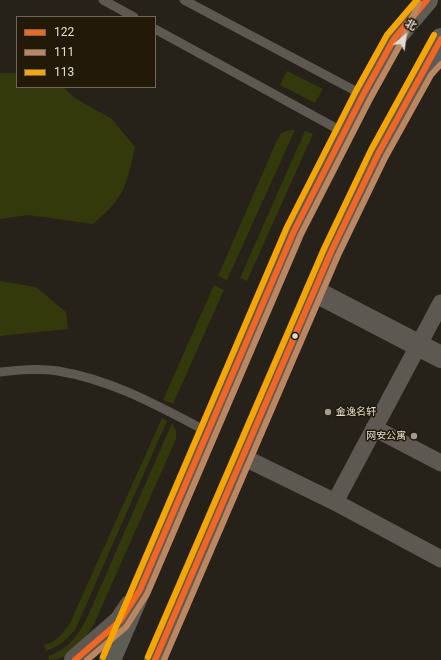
<!DOCTYPE html>
<meta charset="utf-8">
<style>
body{margin:0}
#map{position:relative;width:441px;height:660px;overflow:hidden;background:#262119;font-family:Roboto,"Noto Sans SC",sans-serif}
canvas{display:block}
.legend{position:absolute;left:16px;top:16px;width:140px;height:72px;box-sizing:border-box;background:#221909;border:1px solid #6f675a;margin:0;padding:5px 7px;list-style:none;font-size:12px;color:#e3dcd3}
.legend li{display:flex;align-items:center;gap:8px;height:20px}
.legend b{width:20px;border:1px solid #6f675a}
.north{position:absolute;left:385px;top:16px;width:40px;height:40px;-webkit-text-stroke:3px #221909;paint-order:stroke;rotate:28deg;font-size:11px;font-weight:700;line-height:16px;text-align:center;color:#e3dcd3}
.north::after{content:'';display:block;margin:auto;width:14px;height:18px;background:#e3dcd3;clip-path:polygon(50% 0,100% 100%,50% 72%,0 100%)}
</style>
<div id="map">
<canvas width="441" height="660"></canvas>
<ul class="legend">
<li><b style="height:5px;background:#f26522"></b>122</li>
<li><b style="height:5px;background:#bb8660"></b>111</li>
<li><b style="height:5px;background:#f7a600"></b>113</li>
</ul>
<div class="north">北</div>
</div>
<script>
const context = document.querySelector('canvas').getContext('2d');
context.lineJoin = 'round';
function fill(path, color) { context.fillStyle = color; context.fill(path, 'evenodd'); }
function stroke(path, color, width, dash) { context.strokeStyle = color; context.lineWidth = width; context.lineCap = dash ? 'butt' : 'round'; context.setLineDash(dash || []); context.stroke(path); }
function drawText(font, color, halo, rows, align = 'center') {
  context.font = font + ' Roboto,"Noto Sans SC",sans-serif'; context.lineWidth = 3; context.setLineDash([]); context.textBaseline = 'middle'; context.strokeStyle = halo; context.fillStyle = color; for (const [text, x, y, turn = 0] of rows) {
    context.save(); context.translate(x, y); context.rotate((+turn || 0) * Math.PI / 180); context.textAlign = isNaN(turn) ? turn : align; if (halo) context.strokeText(text, 0, 0); context.fillText(text, 0, 0); context.restore();
  }
}
const green = new Path2D(`
 M 287,71 L 323,89 L 315,103 L 280,85 Z
 M 0,73 L 17,73 L 17,87 L 63,87 L 75,98 L 112,119 L 135,147 C 126,187 125,197 93,224 L 28,215 L 0,219 Z
 M 291,130 L 295,130 L 227,280 L 218,276 L 277,140 L 281,133 Z
 M 305,131 L 313,134 L 247,281 L 240,278 Z
 M 0,281 L 36,287 L 66,312 L 68,329 L 0,336 Z
 M 214,285 L 224,290 L 173,404 L 163,400 Z
 M 162,418 L 167,421 L 76,628 C 67,640 60,646 46,651 L 44,645 C 57,642 63,633 70,623 Z
 M 172,423 L 176,430 L 176,439 L 95,622 C 85,640 72,660 49,660 L 48,656 C 68,649 77,637 87,618 Z`);
const service = new Path2D(`
 M 103,0 L 134,17
 M 184,0 L 363,95
 M 155,29 L 343,132
 M 0,372 C 19,370 39,368 58,371 C 113,380 160,407 208,432`);
const minor = new Path2D(`
 M 374,428 L 441,463
 M 243,457 L 335,502 L 441,559
 M 335,502 L 441,303`);
const tertiary = new Path2D(`
 M 314,291 L 441,357`);
const secondary = new Path2D(`
 M 75,660 L 120,621 L 130,606`);
const primary = new Path2D(`
 M 110,660 L 294,231 L 363,95 L 394,39 L 427,0
 M 155,660 L 331,252 L 378,154 L 441,39`);
const bus1 = new Path2D(`
 M 75,660 L 120,621 L 140,590 L 294,231 L 363,95 L 394,39 L 427,0
 M 155,660 L 331,252 L 378,154 L 441,39`);
const bus2 = new Path2D(`
 M 87,660 L 126,627 L 147,594 L 301,234 L 370,99 L 401,43 L 419,3
 M 164,660 L 338,255 L 385,158 L 431,75 L 441,64`);
const bus3 = new Path2D(`
 M 103,657 L 287,227 L 356,91 L 387,35 L 417,0
 M 148,657 L 324,249 L 371,150 L 434,35`);
const markers = [
 [295,336,3.5,"#e3dcd3"],
 [328,412,4,"#a19b92"],
 [414,436,4,"#a19b92"]
];
const poiNames = [
 ["金逸名轩",336,412],
 ["网安公寓",406,436,"right"]
];
fill(green, '#33390b');
stroke(service, '#5d5852', 9);
stroke(minor, '#5d5852', 17);
stroke(tertiary, '#5d5852', 22);
stroke(secondary, '#5d5852', 22);
stroke(primary, '#5d5d56', 22);
stroke(bus1, '#f26522', 6);
stroke(bus2, '#bb8660', 6);
stroke(bus3, '#f7a600', 6);
for (const [x, y, r, color] of markers) { const dot = new Path2D(); dot.arc(x, y, r, 0, 2 * Math.PI); context.fillStyle = color; context.fill(dot); stroke(dot, '#221909', 1.5); }
drawText('10px', '#e3dcd3', '#221909', poiNames, 'left');
</script>
